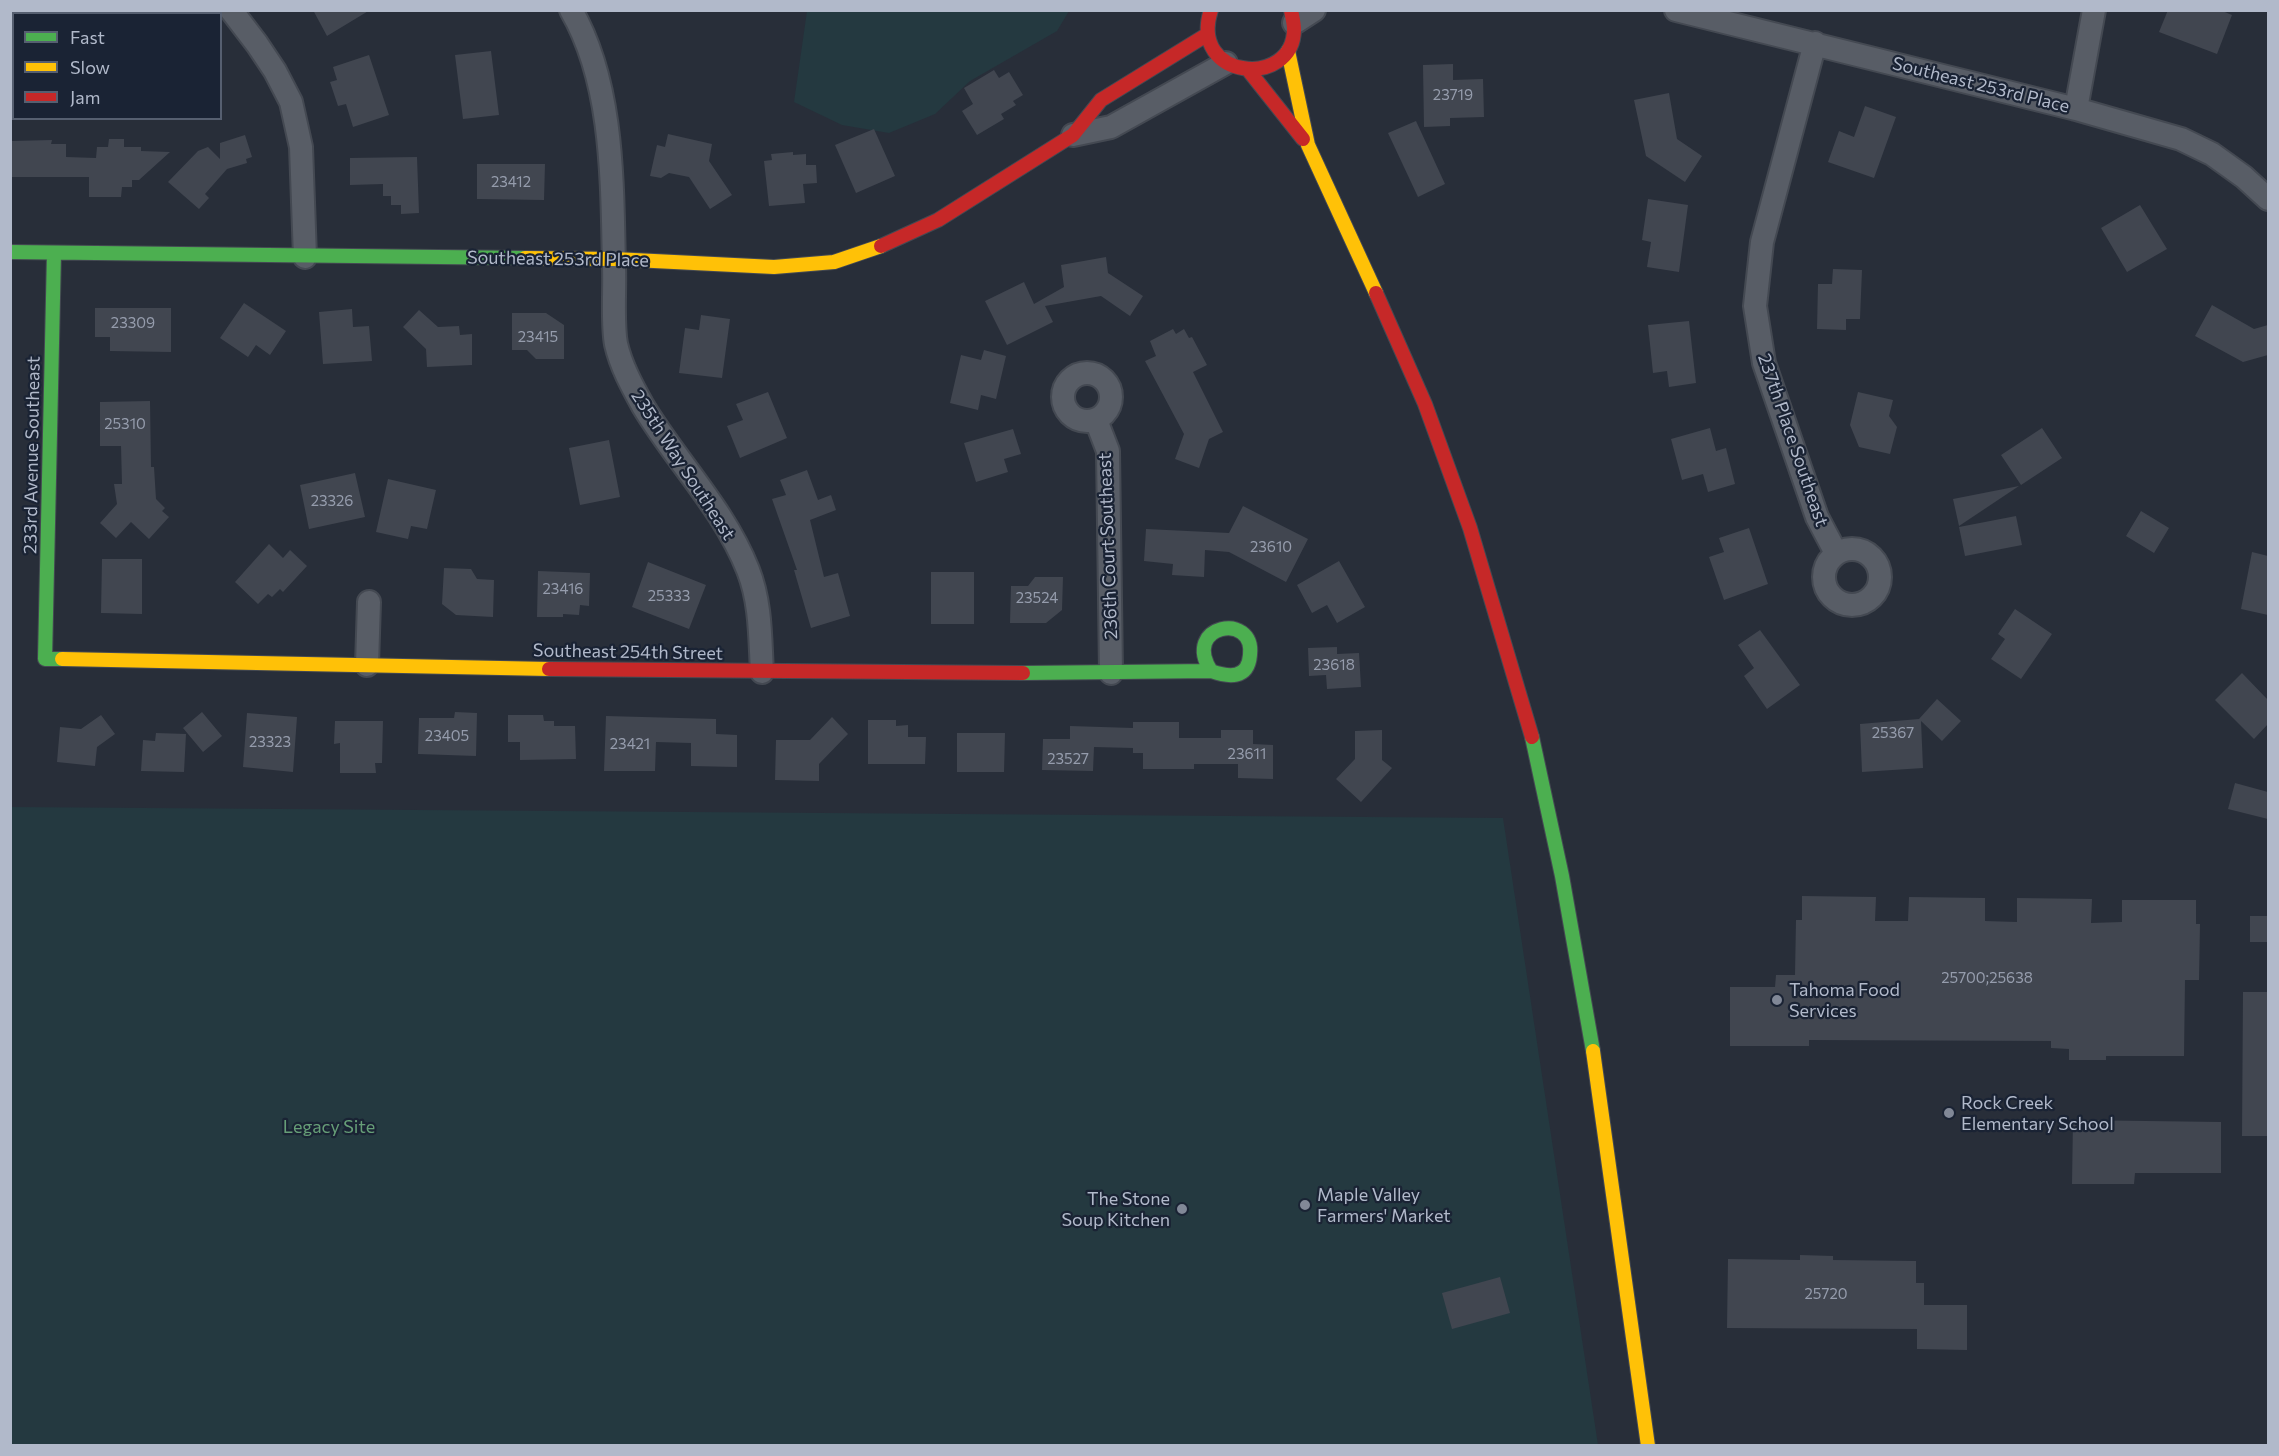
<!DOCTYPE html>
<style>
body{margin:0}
#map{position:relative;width:2279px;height:1456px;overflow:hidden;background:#282e39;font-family:Commissioner,sans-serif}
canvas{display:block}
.frame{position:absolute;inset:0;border:12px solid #b1b9ca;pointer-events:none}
.legend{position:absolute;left:12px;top:12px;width:210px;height:108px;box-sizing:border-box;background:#1a2334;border:2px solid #565f70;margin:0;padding:8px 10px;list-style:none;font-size:18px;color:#b1b9ca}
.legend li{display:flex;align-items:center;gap:12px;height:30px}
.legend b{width:30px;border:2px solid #565f70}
</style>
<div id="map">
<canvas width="2279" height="1456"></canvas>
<div class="frame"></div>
<ul class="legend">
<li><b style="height:8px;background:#4caf50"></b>Fast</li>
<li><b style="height:8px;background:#ffc107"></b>Slow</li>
<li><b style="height:8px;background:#c62828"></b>Jam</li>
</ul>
</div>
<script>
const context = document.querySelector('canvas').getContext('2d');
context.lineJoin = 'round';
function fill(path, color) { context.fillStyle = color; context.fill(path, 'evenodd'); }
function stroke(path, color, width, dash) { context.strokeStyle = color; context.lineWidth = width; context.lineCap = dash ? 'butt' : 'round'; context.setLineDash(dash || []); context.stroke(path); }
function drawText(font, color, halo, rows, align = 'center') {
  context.font = font + ' Commissioner,sans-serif'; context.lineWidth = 4.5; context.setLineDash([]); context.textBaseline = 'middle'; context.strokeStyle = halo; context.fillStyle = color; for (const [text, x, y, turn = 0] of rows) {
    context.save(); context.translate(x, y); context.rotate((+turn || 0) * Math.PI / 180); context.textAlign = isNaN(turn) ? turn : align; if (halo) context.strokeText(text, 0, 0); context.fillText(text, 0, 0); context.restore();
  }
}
const green = new Path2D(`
 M 807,11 L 1069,11 L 1057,31 L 970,81 L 935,114 L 889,133 L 842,125 L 794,102 Z
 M 11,807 L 1503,818 L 1598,1445 L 11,1446 Z`);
const building = new Path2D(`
 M 313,10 L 370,10 L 327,36 Z
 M 2168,10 L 2220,10 L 2232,15 L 2217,54 L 2159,32 Z
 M 491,51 L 499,115 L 463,119 L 455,55 Z
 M 369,55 L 389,115 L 353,127 L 346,104 L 338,106 L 330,82 L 337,80 L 333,67 Z
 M 1453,64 L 1453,80 L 1483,79 L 1484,117 L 1450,118 L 1450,126 L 1424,127 L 1423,65 Z
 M 994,70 L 999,78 L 1009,72 L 1023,95 L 1013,101 L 1016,105 L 1001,114 L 1004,119 L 977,135 L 962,111 L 973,104 L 964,88 Z
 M 1669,93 L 1677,139 L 1702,156 L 1685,182 L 1646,156 L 1634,100 Z
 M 1865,106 L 1896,117 L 1874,178 L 1828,162 L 1839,131 L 1854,137 Z
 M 1416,121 L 1445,184 L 1418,197 L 1388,133 Z
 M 874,129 L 895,176 L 856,193 L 835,145 Z
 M 668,134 L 712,144 L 709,161 L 732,195 L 710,209 L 689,177 L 669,173 L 661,178 L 650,176 L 657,145 L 665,147 Z
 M 245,135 L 252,157 L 246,159 L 247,163 L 227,169 L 205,194 L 209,198 L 199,209 L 168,182 L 198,151 L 208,147 L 220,159 L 220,143 Z
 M 109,139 L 124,139 L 124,147 L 141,147 L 141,151 L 170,152 L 139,180 L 132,180 L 132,187 L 122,187 L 121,197 L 89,197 L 89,177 L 10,177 L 12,141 L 52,140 L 51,144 L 66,144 L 66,157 L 96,158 L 97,147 L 108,147 Z
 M 793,152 L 793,155 L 806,154 L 806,165 L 816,165 L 817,183 L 803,184 L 805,203 L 769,206 L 764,161 L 772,160 L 771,154 Z
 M 417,157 L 419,213 L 401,214 L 401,205 L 391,205 L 391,196 L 383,196 L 383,184 L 350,185 L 350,158 Z
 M 477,164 L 545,164 L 544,200 L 477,199 Z
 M 1648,199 L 1688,205 L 1679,272 L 1647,267 L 1651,242 L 1642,240 Z
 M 2140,205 L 2167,249 L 2127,272 L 2101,228 Z
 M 1106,257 L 1108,273 L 1143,296 L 1130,316 L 1101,296 L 1045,306 L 1053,322 L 1007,345 L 985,301 L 1024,282 L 1034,304 L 1064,287 L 1061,265 Z
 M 1833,269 L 1862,270 L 1860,319 L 1846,319 L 1846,330 L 1817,329 L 1818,284 L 1832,284 Z
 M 244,303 L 286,331 L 270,355 L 256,345 L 248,357 L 220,338 Z
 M 2212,305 L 2254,329 L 2268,325 L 2268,355 L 2243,362 L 2195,336 Z
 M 95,308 L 171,308 L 171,352 L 110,351 L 110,337 L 95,337 Z
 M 352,309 L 353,327 L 369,326 L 372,361 L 323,364 L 319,312 Z
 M 419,310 L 438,327 L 459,326 L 460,335 L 472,334 L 472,365 L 427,367 L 426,349 L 403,327 Z
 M 512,313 L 546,313 L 564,325 L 564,359 L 536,359 L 527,350 L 512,350 Z
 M 701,315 L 730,319 L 722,378 L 679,373 L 685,328 L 699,330 Z
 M 1689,321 L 1696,383 L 1669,387 L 1667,371 L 1653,373 L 1648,325 Z
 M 1173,329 L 1176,334 L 1184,329 L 1189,338 L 1192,337 L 1207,365 L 1193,372 L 1223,432 L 1209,439 L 1199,468 L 1175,459 L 1184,434 L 1145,361 L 1156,356 L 1150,341 Z
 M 984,350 L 1006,356 L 996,399 L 981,395 L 978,410 L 950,403 L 961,355 L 981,360 Z
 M 768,392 L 787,438 L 740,458 L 727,426 L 743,420 L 736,404 Z
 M 1858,392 L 1893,400 L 1889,416 L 1897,427 L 1890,454 L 1859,447 L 1850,425 Z
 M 150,401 L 151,467 L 154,467 L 156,499 L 165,508 L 162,511 L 169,517 L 149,539 L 131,522 L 116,538 L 100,523 L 117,504 L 114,484 L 122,484 L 121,446 L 100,446 L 100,402 Z
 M 1710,428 L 1716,451 L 1726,448 L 1735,484 L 1708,492 L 1703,474 L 1682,480 L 1671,439 Z
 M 2042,428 L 2062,458 L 2021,485 L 2001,455 Z
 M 1013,429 L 1021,454 L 1004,459 L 1008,472 L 976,482 L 964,443 Z
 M 609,440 L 620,497 L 580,505 L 569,448 Z
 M 807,470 L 818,500 L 831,495 L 836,510 L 810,520 L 824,577 L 838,573 L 850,616 L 811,628 L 794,570 L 797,570 L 772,499 L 786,495 L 780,480 Z
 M 355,473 L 365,517 L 309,529 L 300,485 Z
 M 388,479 L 436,490 L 427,529 L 411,526 L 408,539 L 376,532 Z
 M 2019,486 L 1959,526 L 1953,499 Z
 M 1243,506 L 1308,539 L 1286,582 L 1229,552 L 1205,550 L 1204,577 L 1172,575 L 1173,564 L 1144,561 L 1146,529 L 1229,533 Z
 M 2141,511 L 2169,528 L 2154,553 L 2126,536 Z
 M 2016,516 L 2022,545 L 1965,556 L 1959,527 Z
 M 1749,528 L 1768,584 L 1724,600 L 1709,557 L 1724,552 L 1719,538 Z
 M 269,544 L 283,558 L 290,550 L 307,566 L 283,592 L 280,589 L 272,597 L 268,594 L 258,604 L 235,582 Z
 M 2252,552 L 2268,556 L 2268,615 L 2241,609 Z
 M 102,559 L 142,559 L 142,614 L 101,613 Z
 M 1339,561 L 1365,607 L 1337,623 L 1327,605 L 1312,613 L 1297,585 Z
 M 648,562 L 706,585 L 689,629 L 632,607 Z
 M 444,568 L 471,569 L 477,579 L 494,580 L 493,617 L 456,615 L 442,604 Z
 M 538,571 L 590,573 L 589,606 L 580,605 L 579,615 L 563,614 L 563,617 L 537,617 Z
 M 931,572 L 974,572 L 974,624 L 931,624 Z
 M 1035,577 L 1063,577 L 1062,610 L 1046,623 L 1010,623 L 1011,586 L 1028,586 Z
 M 2015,609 L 2052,634 L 2021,679 L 1991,659 L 2005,639 L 1998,634 Z
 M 1760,630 L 1800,685 L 1767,709 L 1744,676 L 1754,668 L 1738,645 Z
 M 1337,647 L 1337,654 L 1359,653 L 1361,687 L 1327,689 L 1326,675 L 1309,676 L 1308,648 Z
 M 2242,673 L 2268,700 L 2268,724 L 2254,739 L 2215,700 Z
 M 1937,699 L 1961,721 L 1942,741 L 1921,721 L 1923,768 L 1862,772 L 1860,724 L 1919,719 Z
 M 202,712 L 222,736 L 203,752 L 183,728 Z
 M 455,712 L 477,713 L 476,756 L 418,754 L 419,718 L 454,718 Z
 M 247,713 L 297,717 L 293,772 L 243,767 Z
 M 101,715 L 115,734 L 97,747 L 95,766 L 57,762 L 60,727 L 81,729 Z
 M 508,715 L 543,715 L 544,721 L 554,721 L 554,726 L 575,726 L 576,759 L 520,760 L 520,742 L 508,742 Z
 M 606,716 L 716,719 L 716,734 L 737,735 L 737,767 L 691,766 L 691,743 L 656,742 L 655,771 L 604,771 Z
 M 832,717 L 848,734 L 819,764 L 819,781 L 775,780 L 776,740 L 810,740 Z
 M 868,720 L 896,720 L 896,726 L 908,725 L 908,737 L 926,737 L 925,764 L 868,764 Z
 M 335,721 L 383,721 L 382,763 L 375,763 L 376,773 L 340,773 L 340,743 L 334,744 Z
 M 1133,722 L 1179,722 L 1179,738 L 1221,738 L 1221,730 L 1253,730 L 1253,744 L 1273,745 L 1273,779 L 1238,778 L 1238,764 L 1194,764 L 1194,769 L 1143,769 L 1143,753 L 1133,753 L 1133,748 L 1094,747 L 1093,771 L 1042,770 L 1043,739 L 1070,739 L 1070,726 L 1133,728 Z
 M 1382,730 L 1382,760 L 1392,768 L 1361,802 L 1336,779 L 1355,759 L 1355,731 Z
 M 156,733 L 186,734 L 184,772 L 141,771 L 143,740 L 155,741 Z
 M 957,733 L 1005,733 L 1004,772 L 957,772 Z
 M 2235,783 L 2268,792 L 2268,819 L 2228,809 Z
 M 1802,896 L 1876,897 L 1875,921 L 1908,921 L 1909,897 L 1985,898 L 1985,921 L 2017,922 L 2017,898 L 2092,899 L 2091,923 L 2122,922 L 2122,900 L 2196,900 L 2196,924 L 2200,924 L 2199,980 L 2185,980 L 2184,1056 L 2106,1056 L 2106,1060 L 2069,1060 L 2069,1049 L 2051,1048 L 2051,1041 L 1809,1040 L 1809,1046 L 1730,1046 L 1730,987 L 1775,987 L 1776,975 L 1795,975 L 1796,920 L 1802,920 Z
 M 2250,916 L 2268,916 L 2268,942 L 2250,942 Z
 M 2243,992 L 2268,992 L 2268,1136 L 2242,1136 Z
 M 2073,1120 L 2221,1122 L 2221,1173 L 2135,1173 L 2134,1184 L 2072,1184 Z
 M 1800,1255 L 1833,1256 L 1833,1260 L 1916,1261 L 1916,1283 L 1924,1283 L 1924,1305 L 1967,1305 L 1967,1350 L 1917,1349 L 1917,1329 L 1727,1328 L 1728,1259 L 1800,1260 Z
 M 1500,1277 L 1510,1313 L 1452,1329 L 1442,1293 Z`);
const street = new Path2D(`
 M 231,10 L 257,44 L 275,71 L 291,102 L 301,147 L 305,257
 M 571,10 C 614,84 612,184 614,267 C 615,289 612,323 616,344 C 621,366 632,386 643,406 C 676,461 724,509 748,570 C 761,603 760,638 762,672
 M 1676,10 L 2076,109 L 2181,139 L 2212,154 L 2244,177 L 2268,199
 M 1294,23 L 1314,10
 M 1815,43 L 1762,242 L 1755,306 L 1764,363 L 1817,517 L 1836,553
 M 2076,109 L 2094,10
 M 1073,135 L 1111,127 L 1226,63
 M1063 397a24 24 0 1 1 48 0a24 24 0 1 1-48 0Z
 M 1096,420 L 1108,451 L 1111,673
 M1824 577a28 28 0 1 1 56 0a28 28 0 1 1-56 0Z
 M 367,665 L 369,602`);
const fast = new Path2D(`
 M 10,252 L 525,258
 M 54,253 L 45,659 L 62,659
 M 1023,673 L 1211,671 C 1228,677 1248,680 1250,655 C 1255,611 1181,625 1211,671
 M 1532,737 L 1562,876 L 1593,1051`);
const slow = new Path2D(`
 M 1288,51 L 1308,145 L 1376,293
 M 525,258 L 614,259 L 774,267 L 834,262 L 881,246
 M 62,659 L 549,669
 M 1593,1051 L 1648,1446`);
const jam = new Path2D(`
 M 1211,10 C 1188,80 1294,89 1294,29 C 1294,23 1292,16 1291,10
 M 1249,71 L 1303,139
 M 881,246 L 938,220 L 1073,135 L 1101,100 L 1208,34
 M 1376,293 L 1425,404 L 1470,528 L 1532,737
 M 549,669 L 1023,673`);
const markers = [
 [1777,1000,6,"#818897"],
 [1949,1113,6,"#818897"],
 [1305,1205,6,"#818897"],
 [1182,1209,6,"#818897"]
];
const numberNames = [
 ["23719",1453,95],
 ["23412",511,182],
 ["23309",133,323],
 ["23415",538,337],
 ["25310",125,424],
 ["23326",332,501],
 ["23610",1271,547],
 ["23416",563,589],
 ["25333",669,596],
 ["23524",1037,598],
 ["23618",1334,665],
 ["25367",1893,733],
 ["23405",447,736],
 ["23323",270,742],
 ["23421",630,744],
 ["23611",1247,754],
 ["23527",1068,759],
 ["25700;25638",1987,978],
 ["25720",1826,1294]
];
const streetNames = [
 ["Southeast 253rd Place",1981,85,14],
 ["Southeast 253rd Place",558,259,1],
 ["237th Place Southeast",1793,440,71],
 ["233rd Avenue Southeast",32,455,-89],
 ["235th Way Southeast",683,465,57],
 ["236th Court Southeast",1108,546,-92],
 ["Southeast 254th Street",628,652,1]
];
const poiNames = [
 ["Tahoma Food",1789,990],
 ["Services",1789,1011],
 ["Rock Creek",1961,1103],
 ["Elementary School",1961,1124],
 ["Maple Valley",1317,1195],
 ["Farmers' Market",1317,1216],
 ["The Stone",1170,1199,"right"],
 ["Soup Kitchen",1170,1220,"right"]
];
const parkNames = [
 ["Legacy Site",329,1127]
];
fill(green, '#243940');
fill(building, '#414650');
stroke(street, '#444952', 26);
stroke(fast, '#444952', 16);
stroke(slow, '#444952', 16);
stroke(jam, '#444952', 16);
stroke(street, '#585d66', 22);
stroke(fast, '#4caf50', 14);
stroke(slow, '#ffc107', 14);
stroke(jam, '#c62828', 14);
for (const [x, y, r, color] of markers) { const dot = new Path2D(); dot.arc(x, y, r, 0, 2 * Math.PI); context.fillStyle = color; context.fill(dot); stroke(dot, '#1a2334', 2); }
drawText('15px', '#959cac', null, numberNames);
drawText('18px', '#b1b9ca', '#1a2334', streetNames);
drawText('18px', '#b1b9ca', '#1a2334', poiNames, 'left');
drawText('18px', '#669e77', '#1a2334', parkNames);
</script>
